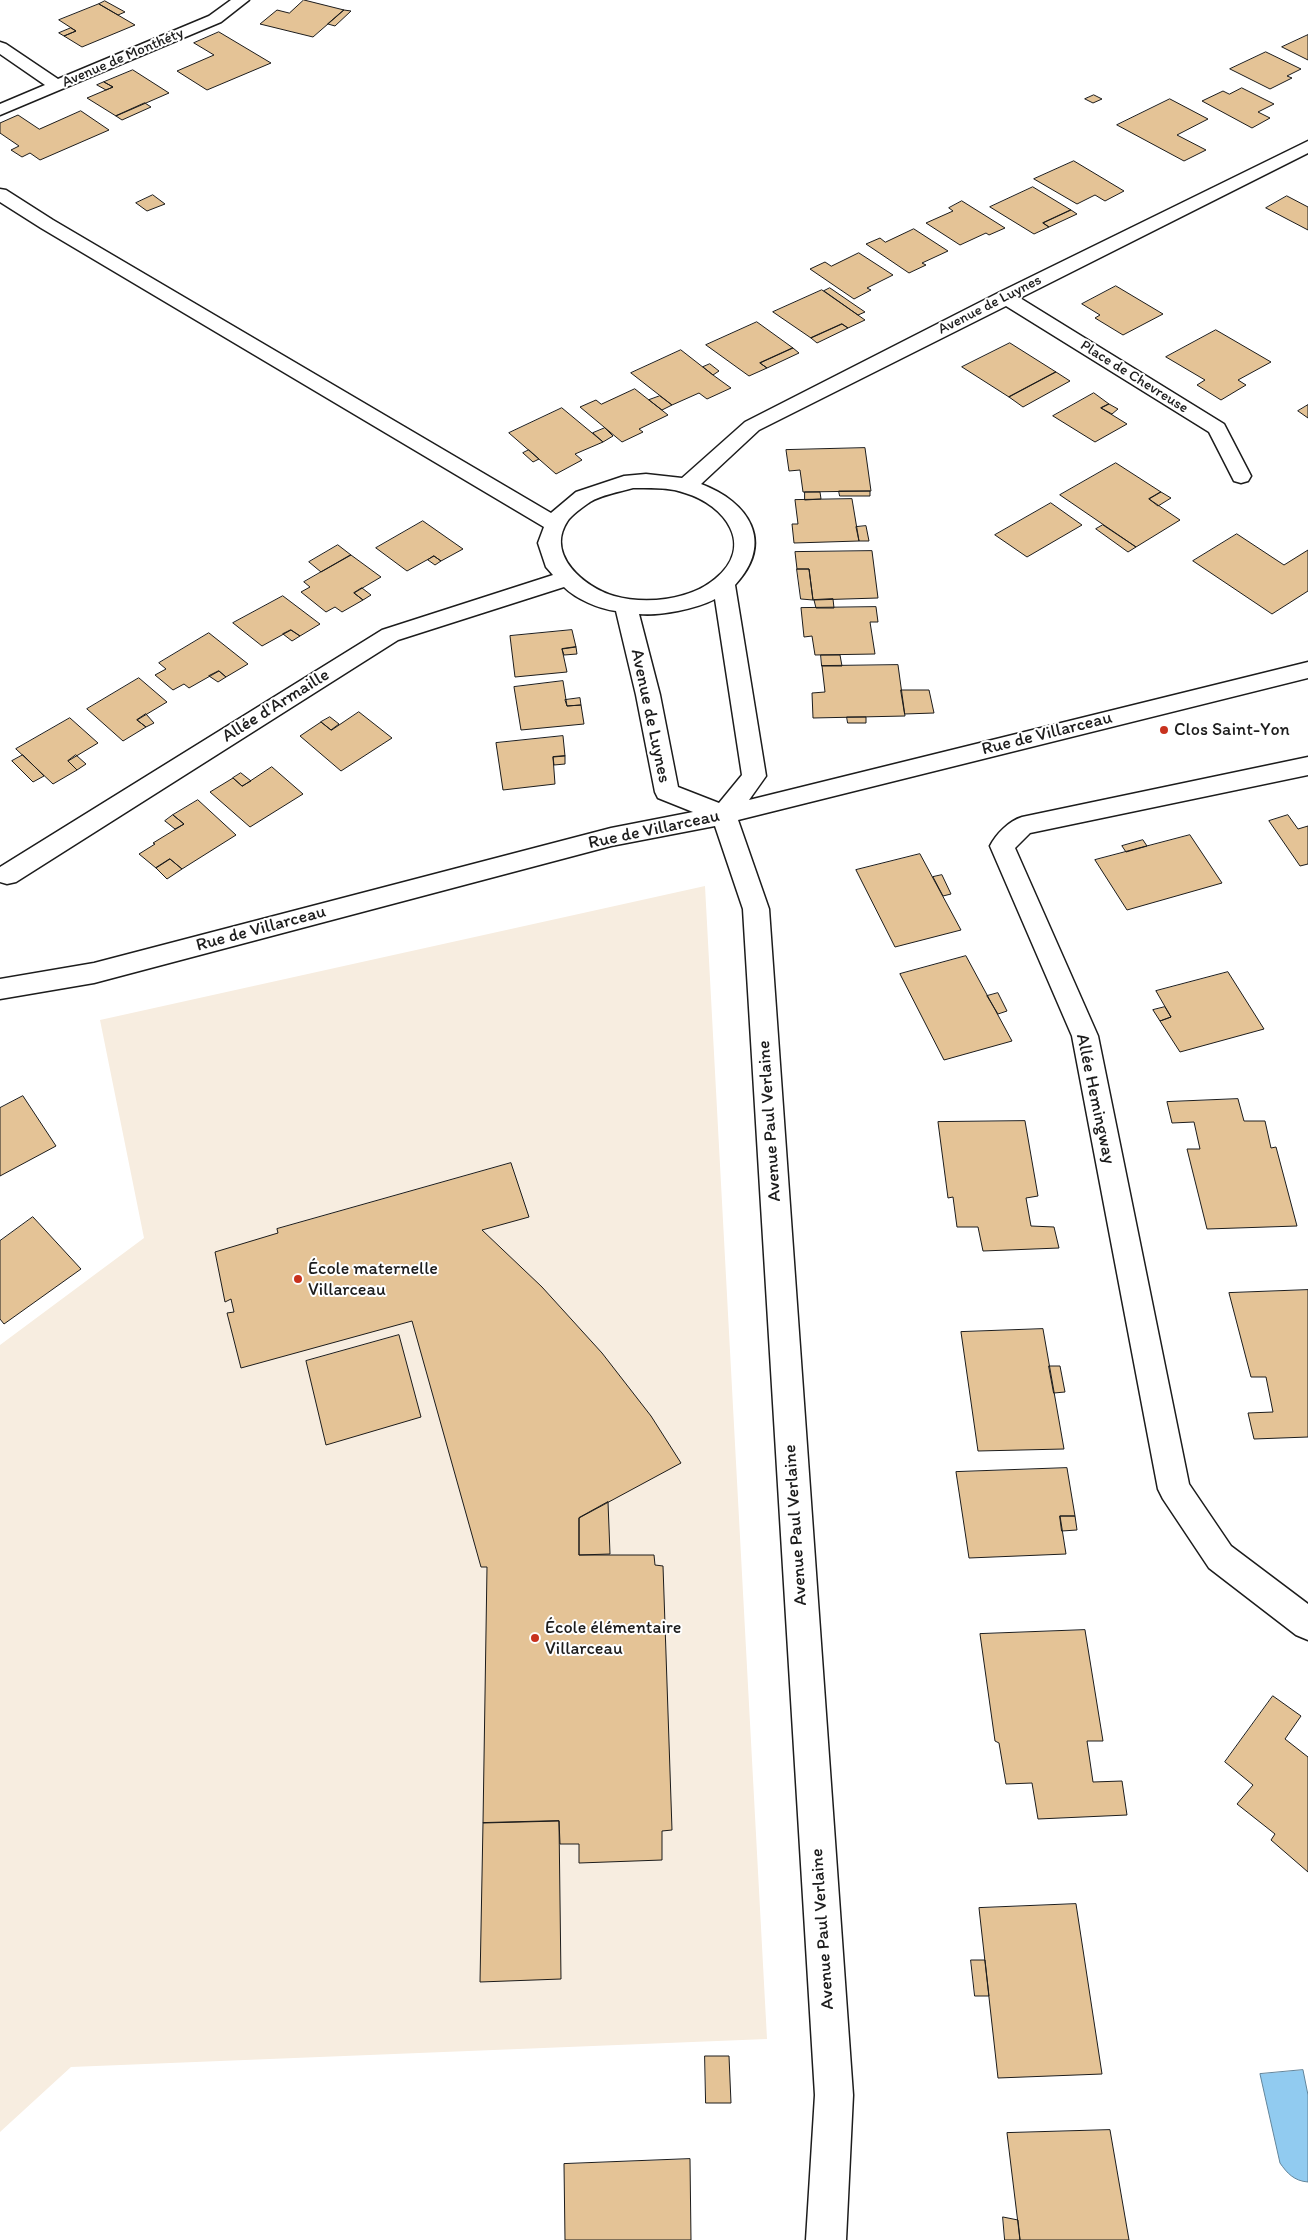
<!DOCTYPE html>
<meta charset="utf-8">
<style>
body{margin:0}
canvas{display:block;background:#fff}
</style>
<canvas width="1308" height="2240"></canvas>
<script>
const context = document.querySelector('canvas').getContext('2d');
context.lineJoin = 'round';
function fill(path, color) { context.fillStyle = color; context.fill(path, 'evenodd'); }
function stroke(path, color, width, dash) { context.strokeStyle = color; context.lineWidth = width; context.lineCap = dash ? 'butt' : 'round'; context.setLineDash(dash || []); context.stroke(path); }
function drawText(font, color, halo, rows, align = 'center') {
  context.font = font + ' Itim,sans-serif'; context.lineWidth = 4; context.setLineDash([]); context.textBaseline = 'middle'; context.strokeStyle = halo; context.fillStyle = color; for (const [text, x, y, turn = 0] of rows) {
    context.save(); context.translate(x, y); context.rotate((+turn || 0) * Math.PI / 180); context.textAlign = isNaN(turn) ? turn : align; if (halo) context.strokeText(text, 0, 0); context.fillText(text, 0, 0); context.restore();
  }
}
const built = new Path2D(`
 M 705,886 L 767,2039 L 71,2067 L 0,2132 L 0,1345 L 144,1238 L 100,1020 Z`);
const water = new Path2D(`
 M 1303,2070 L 1308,2095 L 1308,2182 C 1294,2181 1287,2173 1280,2163 L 1260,2074 Z`);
const building = new Path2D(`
 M 304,0 L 344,10 L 313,37 L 260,24 L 277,10 L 289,13 Z
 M 105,1 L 125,12 L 118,15 L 99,4 Z
 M 99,4 L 135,25 L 82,47 L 64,36 L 76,31 L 59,20 Z
 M 344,10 L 351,11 L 335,26 L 328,24 Z
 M 71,28 L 76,31 L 64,36 L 59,33 Z
 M 219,32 L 271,63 L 207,90 L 177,71 L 214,55 L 194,43 Z
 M 1308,35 L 1308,60 L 1282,47 Z
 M 1266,52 L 1301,69 L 1287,76 L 1292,78 L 1270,89 L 1230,69 Z
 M 133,70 L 169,93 L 116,116 L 87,98 L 113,87 L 104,82 Z
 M 104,82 L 113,87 L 106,90 L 97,85 Z
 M 1242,88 L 1274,104 L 1258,112 L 1270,118 L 1252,128 L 1202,101 L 1223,91 L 1229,94 Z
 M 1094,95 L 1102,99 L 1093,103 L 1085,99 Z
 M 1170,99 L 1208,119 L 1177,135 L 1206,150 L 1184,161 L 1117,125 Z
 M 145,103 L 151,107 L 122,120 L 116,116 Z
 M 81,111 L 109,130 L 40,160 L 30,153 L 22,157 L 11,150 L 19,146 L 0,133 L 0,123 L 18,115 L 39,129 Z
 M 1074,161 L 1124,191 L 1105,201 L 1095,195 L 1077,204 L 1034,179 Z
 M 1033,187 L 1071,210 L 1043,223 L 1049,227 L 1034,234 L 990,207 Z
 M 153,195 L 165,204 L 147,211 L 136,203 Z
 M 1287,196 L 1308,207 L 1308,230 L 1266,208 Z
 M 962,201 L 1005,228 L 989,235 L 986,233 L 960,245 L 926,223 L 953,211 L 949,208 Z
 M 1071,210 L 1077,214 L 1049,227 L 1043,223 Z
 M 914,229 L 948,251 L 922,263 L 926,265 L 909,273 L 866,244 L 880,238 L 885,242 Z
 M 859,253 L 893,275 L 867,288 L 871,290 L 854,299 L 810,269 L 825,262 L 831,266 Z
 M 1116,286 L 1163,314 L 1123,335 L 1095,318 L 1100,315 L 1082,304 Z
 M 830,288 L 865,312 L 858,315 L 824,291 Z
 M 822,290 L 865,320 L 848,328 L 842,324 L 811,338 L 773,312 Z
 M 757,322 L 793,348 L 760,363 L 767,368 L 749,376 L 706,345 Z
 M 842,324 L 848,328 L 817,343 L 811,338 Z
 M 1216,330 L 1271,362 L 1238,380 L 1246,385 L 1221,400 L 1197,385 L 1205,380 L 1166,357 Z
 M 1010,343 L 1056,372 L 1009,397 L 962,367 Z
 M 793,348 L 799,353 L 767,368 L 760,363 Z
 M 681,350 L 713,375 L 731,388 L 707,399 L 699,393 L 672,405 L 631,373 Z
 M 710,364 L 719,371 L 713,375 L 703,367 Z
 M 1056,372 L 1070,381 L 1023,407 L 1009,397 Z
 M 635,389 L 668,415 L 639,429 L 643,432 L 622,442 L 580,407 L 596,400 L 601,404 Z
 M 1094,393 L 1109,404 L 1101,408 L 1127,424 L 1095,442 L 1053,416 Z
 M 660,396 L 672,405 L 662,410 L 649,400 Z
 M 1109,404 L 1118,409 L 1112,414 L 1101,408 Z
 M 1308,405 L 1308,418 L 1298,411 Z
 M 562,408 L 603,442 L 575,454 L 582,460 L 556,474 L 509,433 Z
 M 605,428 L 613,436 L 603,442 L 593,433 Z
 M 865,448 L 871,491 L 803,492 L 800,470 L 789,471 L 786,450 Z
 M 529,450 L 539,459 L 533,462 L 523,453 Z
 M 1116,463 L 1161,492 L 1149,499 L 1180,520 L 1136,547 L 1060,495 Z
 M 839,491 L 870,491 L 870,496 L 840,496 Z
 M 805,492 L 820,492 L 821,499 L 805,500 Z
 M 1161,492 L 1171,498 L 1158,506 L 1149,499 Z
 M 852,499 L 859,541 L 794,543 L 792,524 L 798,524 L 795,500 Z
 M 1051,503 L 1082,525 L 1027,557 L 995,535 Z
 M 423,521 L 463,549 L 441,561 L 434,556 L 407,571 L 376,548 Z
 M 1103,525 L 1136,547 L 1128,552 L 1096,529 Z
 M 866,526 L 869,541 L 859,541 L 856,527 Z
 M 1237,534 L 1284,565 L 1308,550 L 1308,591 L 1272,614 L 1193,561 Z
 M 338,545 L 351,555 L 321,572 L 309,562 Z
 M 872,551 L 878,598 L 813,600 L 809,569 L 797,569 L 795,552 Z
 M 351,555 L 381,577 L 354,593 L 363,600 L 342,612 L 335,607 L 326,612 L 301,592 L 310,587 L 304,582 Z
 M 434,556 L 441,561 L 435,565 L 428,560 Z
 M 797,569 L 809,569 L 813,600 L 801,599 Z
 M 362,588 L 371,595 L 363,600 L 354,593 Z
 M 283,596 L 320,624 L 300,636 L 291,630 L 262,646 L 233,623 Z
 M 833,599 L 834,608 L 816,608 L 814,600 Z
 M 876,607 L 878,622 L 870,622 L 875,654 L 815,655 L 812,636 L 804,637 L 801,608 Z
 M 291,630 L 300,636 L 292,641 L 283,634 Z
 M 572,630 L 576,647 L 562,649 L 567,672 L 515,677 L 510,636 Z
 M 209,633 L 248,664 L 226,677 L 219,671 L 189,688 L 184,684 L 173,690 L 155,675 L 166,669 L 159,663 Z
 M 576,647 L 577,654 L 564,655 L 562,649 Z
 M 821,655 L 840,655 L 842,666 L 822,666 Z
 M 898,665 L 905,716 L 813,718 L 812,693 L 825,692 L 822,666 Z
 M 219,671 L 226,677 L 218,682 L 209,676 Z
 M 139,678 L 167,702 L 137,720 L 146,727 L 123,741 L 87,709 Z
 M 563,681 L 567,706 L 581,705 L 584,724 L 521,730 L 514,687 Z
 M 901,690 L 929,690 L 934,713 L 905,714 Z
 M 580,698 L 581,705 L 567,706 L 565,700 Z
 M 359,712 L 392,738 L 341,771 L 300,736 L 321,722 L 331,730 Z
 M 146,714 L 154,723 L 146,727 L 137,720 Z
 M 330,717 L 339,724 L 331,730 L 321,722 Z
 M 847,717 L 866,717 L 866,723 L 848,723 Z
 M 70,718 L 98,743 L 68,761 L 77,770 L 53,784 L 16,749 Z
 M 563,736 L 565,756 L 553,757 L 555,784 L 503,790 L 496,743 Z
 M 23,755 L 44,776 L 33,782 L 12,761 Z
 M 76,755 L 86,764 L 77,770 L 68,761 Z
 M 565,756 L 565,764 L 554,765 L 553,757 Z
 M 272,767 L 303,794 L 250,827 L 210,792 L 233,778 L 242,786 Z
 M 241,773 L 251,781 L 242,786 L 233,778 Z
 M 198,800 L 236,835 L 182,869 L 170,859 L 156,868 L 139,854 L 155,844 L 153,843 L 184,824 L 173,815 Z
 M 173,815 L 184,824 L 175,829 L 165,821 Z
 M 1288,815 L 1298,829 L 1308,826 L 1308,864 L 1300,866 L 1269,821 Z
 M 1190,835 L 1222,883 L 1127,910 L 1095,860 Z
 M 1143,840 L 1147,846 L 1126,852 L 1122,846 Z
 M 920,854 L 961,930 L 895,947 L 856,870 Z
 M 170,859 L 182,869 L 167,879 L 156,868 Z
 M 942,875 L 951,894 L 943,896 L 933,877 Z
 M 966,956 L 1012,1041 L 944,1060 L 900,974 Z
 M 1228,972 L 1264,1029 L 1180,1052 L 1160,1021 L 1171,1017 L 1156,991 Z
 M 998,993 L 1007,1011 L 998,1014 L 987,996 Z
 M 1165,1007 L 1171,1017 L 1160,1021 L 1153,1010 Z
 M 23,1096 L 56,1146 L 0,1176 L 0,1108 Z
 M 1238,1099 L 1244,1121 L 1265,1121 L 1271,1148 L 1276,1147 L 1297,1226 L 1207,1229 L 1187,1149 L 1200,1149 L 1194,1122 L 1172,1123 L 1167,1102 Z
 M 1025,1121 L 1038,1196 L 1026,1198 L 1031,1226 L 1054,1227 L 1059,1248 L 983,1251 L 978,1227 L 957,1227 L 953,1197 L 948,1198 L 938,1122 Z
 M 511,1163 L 529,1217 L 482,1230 L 542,1287 L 602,1353 L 651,1416 L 681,1463 L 579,1518 L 579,1555 L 654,1555 L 655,1565 L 663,1566 L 672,1830 L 662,1831 L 662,1860 L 579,1863 L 579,1844 L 560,1844 L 559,1821 L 483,1823 L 487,1567 L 481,1567 L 412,1321 L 241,1368 L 227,1313 L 234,1312 L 231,1299 L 225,1302 L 215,1252 L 278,1233 L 277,1229 Z
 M 33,1217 L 81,1269 L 4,1324 L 0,1319 L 0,1241 Z
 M 1308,1290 L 1308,1437 L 1254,1439 L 1248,1413 L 1273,1412 L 1266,1377 L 1251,1377 L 1229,1293 Z
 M 1043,1329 L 1064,1449 L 978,1451 L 961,1332 Z
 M 399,1335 L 421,1417 L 326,1445 L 306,1361 Z
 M 1049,1366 L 1060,1366 L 1065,1392 L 1054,1393 Z
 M 1067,1468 L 1075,1516 L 1060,1516 L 1066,1554 L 969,1558 L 956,1472 Z
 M 608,1502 L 610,1554 L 579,1555 L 579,1518 Z
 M 1060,1516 L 1075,1516 L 1077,1530 L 1062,1531 Z
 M 1085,1630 L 1103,1741 L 1087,1741 L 1093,1782 L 1122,1781 L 1127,1815 L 1038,1819 L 1032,1783 L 1006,1784 L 999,1743 L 995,1741 L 980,1634 Z
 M 1273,1696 L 1301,1716 L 1285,1739 L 1308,1757 L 1308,1872 L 1271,1840 L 1275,1834 L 1237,1804 L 1253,1785 L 1225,1762 Z
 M 559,1821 L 561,1979 L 480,1982 L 483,1823 Z
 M 1076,1904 L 1102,2074 L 998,2078 L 979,1908 Z
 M 971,1960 L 985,1960 L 989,1996 L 975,1996 Z
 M 705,2056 L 729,2056 L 731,2103 L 706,2103 Z
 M 1110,2130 L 1129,2240 L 1020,2240 L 1007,2133 Z
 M 690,2159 L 691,2240 L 565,2240 L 564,2164 Z
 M 1003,2217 L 1018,2220 L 1020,2240 L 1005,2240 Z`);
const minor = new Path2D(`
 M 231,0 L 249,0 L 221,22 L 0,115 L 0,104 L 45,85 L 0,54 L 0,42 L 6,44 L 58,79 L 209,16 Z
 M 1308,141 L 1308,153 L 1020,298 L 1224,424 L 1251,476 L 1248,481 L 1241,483 L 1234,481 L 1209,432 L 1006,306 L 759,430 L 701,484 C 749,502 775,542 735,585 L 766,776 L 749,800 L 1308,662 L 1308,678 L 738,820 L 769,909 L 853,2095 L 846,2240 L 806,2240 L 815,2095 L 743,909 L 715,826 L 611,846 L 94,983 L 0,999 L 0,979 L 94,963 L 611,828 L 693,812 L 658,798 L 655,792 L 636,695 L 616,611 C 599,609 576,599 564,587 L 398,640 L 16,882 L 7,884 L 0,882 L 0,867 L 382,630 L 553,575 L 546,567 L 538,543 L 544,527 L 41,228 L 0,202 L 0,189 L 6,190 L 53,220 L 551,513 L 576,492 L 624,476 L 646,474 L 682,478 L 745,422 L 998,293 ZM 633,488 C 650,488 669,487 685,493 C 725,505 756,546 715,579 C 690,600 646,605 614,596 C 584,587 546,555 567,522 C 571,515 583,507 590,502 C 601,495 619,492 633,488 ZM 715,599 L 742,775 L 719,803 L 678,787 L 660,695 L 639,614 C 660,616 696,609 715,599 Z
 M 1308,757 L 1308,775 L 1030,833 L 1015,848 L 1098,1036 L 1189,1484 L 1231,1546 L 1308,1604 L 1308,1640 L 1296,1635 L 1209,1568 L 1163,1499 L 1158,1489 L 1072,1036 L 990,846 C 996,834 1009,821 1022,817 Z`);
const markers = [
 [1164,730,5,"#c8321e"],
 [298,1279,5,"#c8321e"],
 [535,1638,5,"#c8321e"]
];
const farStreetnames = [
 ["Avenue de Monthéty",123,58,-23],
 ["Avenue de Luynes",990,305,-27],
 ["Place de Chevreuse",1134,377,32]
];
const streetNames = [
 ["Allée d'Armaille",276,706,-32],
 ["Avenue de Luynes",650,716,78],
 ["Rue de Villarceau",1047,734,-14],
 ["Rue de Villarceau",654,830,-12],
 ["Rue de Villarceau",261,929,-15],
 ["Allée Hemingway",1095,1099,78],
 ["Avenue Paul Verlaine",770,1121,-94],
 ["Avenue Paul Verlaine",796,1525,-94],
 ["Avenue Paul Verlaine",823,1929,-94]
];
const poiNames = [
 ["Clos Saint-Yon",1174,730],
 ["École maternelle",308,1269],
 ["Villarceau",308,1290],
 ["École élémentaire",545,1628],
 ["Villarceau",545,1649]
];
fill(built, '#f7ede0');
fill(water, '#91cbf0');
stroke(water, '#62859b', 1);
fill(building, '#e4c396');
stroke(building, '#1c1c1c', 1);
stroke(minor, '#1c1c1c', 3);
fill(minor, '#fff');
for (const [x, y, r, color] of markers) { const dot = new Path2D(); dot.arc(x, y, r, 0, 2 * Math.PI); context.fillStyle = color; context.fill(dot); stroke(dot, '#fff', 2); }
drawText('15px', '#1c1c1c', '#fff', farStreetnames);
drawText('18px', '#1c1c1c', '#fff', streetNames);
drawText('18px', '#1c1c1c', '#fff', poiNames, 'left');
</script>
